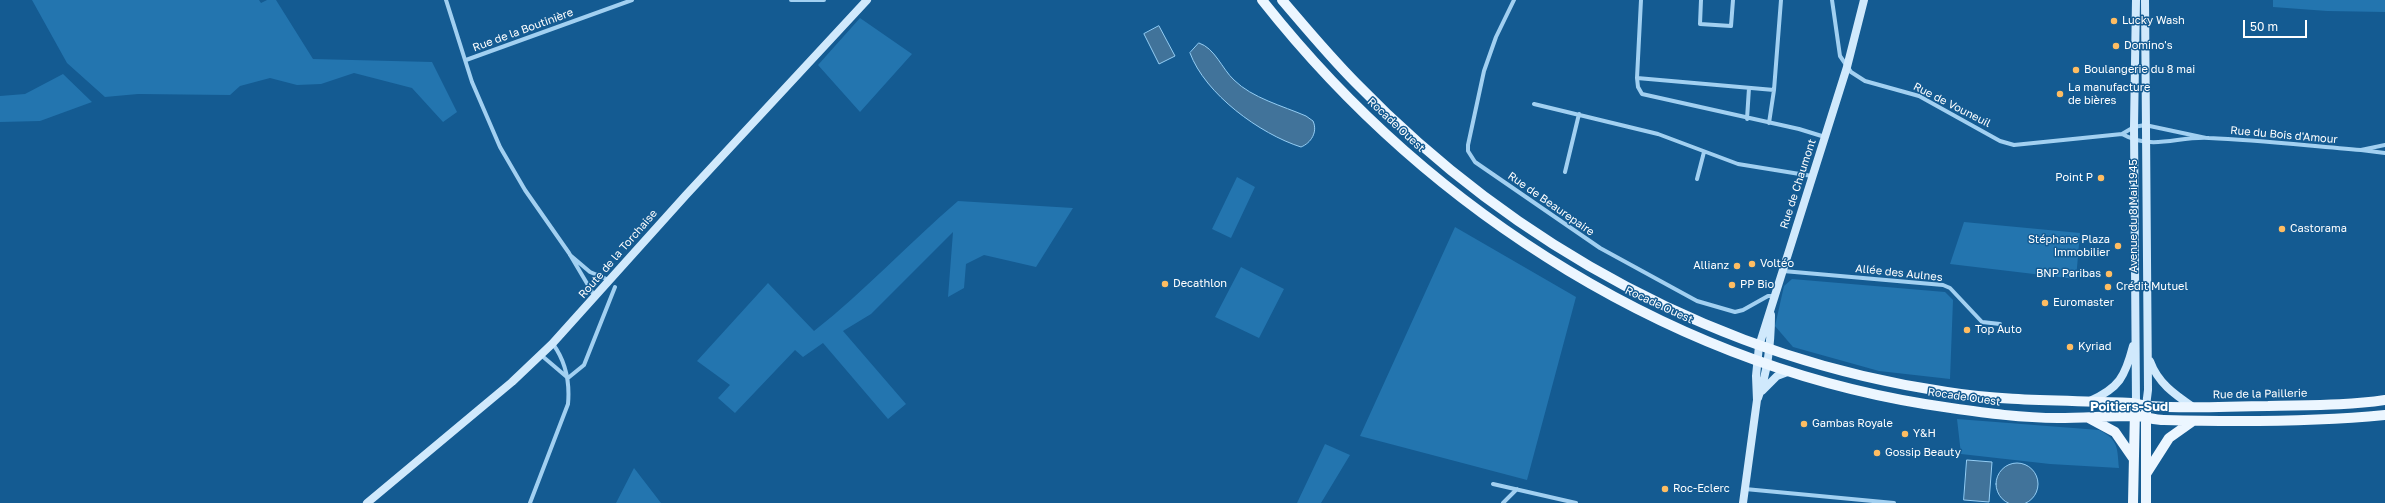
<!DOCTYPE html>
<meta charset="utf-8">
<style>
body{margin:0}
#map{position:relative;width:2385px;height:503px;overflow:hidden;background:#145b92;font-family:"Golos Text",sans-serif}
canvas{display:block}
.scale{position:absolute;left:2243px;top:20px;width:64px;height:18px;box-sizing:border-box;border:2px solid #fff;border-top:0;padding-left:5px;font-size:12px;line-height:14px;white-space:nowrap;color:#fff;-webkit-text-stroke:3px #145b92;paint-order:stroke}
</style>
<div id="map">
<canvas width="2385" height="503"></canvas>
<div class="scale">50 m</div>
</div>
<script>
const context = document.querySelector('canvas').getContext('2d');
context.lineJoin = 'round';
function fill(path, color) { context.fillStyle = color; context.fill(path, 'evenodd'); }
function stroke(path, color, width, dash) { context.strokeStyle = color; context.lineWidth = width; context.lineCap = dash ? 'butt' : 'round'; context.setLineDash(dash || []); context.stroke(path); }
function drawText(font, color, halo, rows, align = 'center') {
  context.font = font + ' "Golos Text",sans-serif'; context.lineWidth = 3; context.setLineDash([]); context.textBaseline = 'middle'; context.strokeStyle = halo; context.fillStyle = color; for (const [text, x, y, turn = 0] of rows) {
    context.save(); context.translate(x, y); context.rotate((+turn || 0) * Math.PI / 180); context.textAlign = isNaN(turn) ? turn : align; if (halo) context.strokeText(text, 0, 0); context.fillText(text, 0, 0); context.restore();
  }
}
const green = new Path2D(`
 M 32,0 L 259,0 L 261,3 L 267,0 L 276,0 L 313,59 L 432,62 L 457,112 L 443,122 L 412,88 L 354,73 L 321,84 L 297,85 L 270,78 L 240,86 L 230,95 L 138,94 L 105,97 L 67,63 Z
 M 2273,0 L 2385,0 L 2385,12 L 2327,11 L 2273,7 Z
 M 860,18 L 912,54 L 860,112 L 818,65 Z
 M 63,74 L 92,102 L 40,121 L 0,122 L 0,96 L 25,94 Z
 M 1237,177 L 1255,187 L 1231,238 L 1212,229 Z
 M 958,201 L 1073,208 L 1036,267 L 984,255 L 966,264 L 964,288 L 948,297 L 953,232 L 871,314 L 843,331 L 906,404 L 888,419 L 823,343 L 803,357 L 795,350 L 735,413 L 718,398 L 730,385 L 697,361 L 768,283 L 814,331 C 865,291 909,243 958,201 Z
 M 1964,222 L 2080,233 L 2076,279 L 1950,264 Z
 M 1455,227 L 1576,297 L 1527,480 L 1360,436 Z
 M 1241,267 L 1284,289 L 1259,338 L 1215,317 Z
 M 1792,279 L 1945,292 L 1953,300 L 1950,379 L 1879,371 L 1793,347 L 1775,326 L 1784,286 Z
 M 1957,419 L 2099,430 C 2119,440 2117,448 2119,468 L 2050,464 L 1961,454 Z
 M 1325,444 L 1350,455 L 1321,503 L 1297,503 Z
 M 634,468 L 661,503 L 616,503 Z`);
const water = new Path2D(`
 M 1159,26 L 1175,56 L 1159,64 L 1144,34 Z
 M 1199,43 C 1215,48 1222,69 1234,80 C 1252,98 1283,106 1306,116 L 1313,121 C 1318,132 1311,143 1301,147 C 1260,134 1205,94 1190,53 Z
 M 1967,460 L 1992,462 L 1989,502 L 1964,500 Z
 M1996 484a21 21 0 1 1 42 0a21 21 0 1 1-42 0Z`);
const street = new Path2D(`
 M 446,0 L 472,82 L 500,147 L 525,190 L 569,253 L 595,297
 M 791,0 L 824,0
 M 1514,0 L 1496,37 L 1484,71 L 1468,145 L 1468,151 L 1475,162 L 1600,248 L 1697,301 L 1735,312 L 1743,310 L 1768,296 L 1774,296
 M 1701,0 L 1700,24 L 1731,26 L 1733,0
 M 1781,0 L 1774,90 L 1637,78 L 1638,87 L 1642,94 L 1799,129 L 1825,137
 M 1832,0 L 1840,56 L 1851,72 L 1865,81 L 1919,96 L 2000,141 L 2014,145 L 2122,134 L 2134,127 L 2145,125 L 2206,138
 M 466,60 L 632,0
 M 1637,78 L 1641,0
 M 1534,104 L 1658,134 L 1738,164 L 1812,176
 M 1747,119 L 1749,88
 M 1769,123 L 1774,90
 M 2122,134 C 2153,151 2177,136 2209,138 C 2260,140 2310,146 2361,150
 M 2385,145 L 2361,150 L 2385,153
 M 1565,172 L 1579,114
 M 1697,179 L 1704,152
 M 570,255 L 590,272 L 609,280
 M 1783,271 L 1943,285 L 1950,288 L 1982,322 L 2000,324
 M 541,355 L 568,378
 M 568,378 L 584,365 L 615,287
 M 1493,484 L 1576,503
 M 1745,489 L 1894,503
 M 530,503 L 568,404 C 570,382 566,362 553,344
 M 1503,503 L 1517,489`);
const secondary = new Path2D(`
 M 2136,0 L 2134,127 L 2136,403
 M 2145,0 L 2148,390 L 2146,406
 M 2150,361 C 2158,383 2174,394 2193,407
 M 1762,391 L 1777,376 L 1790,371
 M 1758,398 C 1768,371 1771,344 1771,315
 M 2090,401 C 2119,388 2125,377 2133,346
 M 367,503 L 512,382 L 552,344 L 686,195 L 867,0
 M 1743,503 L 1757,400 L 1756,376 L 1759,346 L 1847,67 L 1864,0`);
const primary = new Path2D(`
 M 1262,0 C 1431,214 1679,371 1951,408 C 1986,413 2022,418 2058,418 C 2083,418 2108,416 2134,416 C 2145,416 2153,420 2164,420 C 2238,422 2312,422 2385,415
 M 1282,0 C 1306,28 1330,57 1356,83 C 1515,247 1721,359 1947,392 C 2009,402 2070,400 2132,403 C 2138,404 2144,406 2150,406 C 2190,409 2229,406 2268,406 C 2307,405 2346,406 2385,400
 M 2146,412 L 2146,503
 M 2089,418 L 2115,432 L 2133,458
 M 2146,474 L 2169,438 L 2193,421
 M 2133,503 L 2135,409`);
const markers = [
 [2114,21,4,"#ffbd62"],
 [2116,46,4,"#ffbd62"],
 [2076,70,4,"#ffbd62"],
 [2060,94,4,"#ffbd62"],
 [2101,178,4,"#ffbd62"],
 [2282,229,4,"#ffbd62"],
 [2118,246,4,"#ffbd62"],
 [1752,264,4,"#ffbd62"],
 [1737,266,4,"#ffbd62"],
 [2109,274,4,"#ffbd62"],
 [1165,284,4,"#ffbd62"],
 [1732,285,4,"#ffbd62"],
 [2108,287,4,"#ffbd62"],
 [2045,303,4,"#ffbd62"],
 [1967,330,4,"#ffbd62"],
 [2070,347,4,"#ffbd62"],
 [1804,424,4,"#ffbd62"],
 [1905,434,4,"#ffbd62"],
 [1877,453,4,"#ffbd62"],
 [1665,489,4,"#ffbd62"]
];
const poiNames = [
 ["Lucky Wash",2122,21],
 ["Domino's",2124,46],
 ["Boulangerie du 8 mai",2084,70],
 ["La manufacture",2068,88],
 ["de bières",2068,101],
 ["Point P",2093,178,"right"],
 ["Castorama",2290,229],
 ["Stéphane Plaza",2110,240,"right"],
 ["Immobilier",2110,253,"right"],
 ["Voltéo",1760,264],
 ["Allianz",1729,266,"right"],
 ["BNP Paribas",2101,274,"right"],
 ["Decathlon",1173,284],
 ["PP Bio",1740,285],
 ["Crédit Mutuel",2116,287],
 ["Euromaster",2053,303],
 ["Top Auto",1975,330],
 ["Kyriad",2078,347],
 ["Gambas Royale",1812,424],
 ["Y&H",1913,434],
 ["Gossip Beauty",1885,453],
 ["Roc-Eclerc",1673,489]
];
const streetNames = [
 ["Rue de la Boutinière",523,30,-20],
 ["Rue de Vouneuil",1952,105,27],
 ["Rocade Ouest",1396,125,43],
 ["Rue du Bois d'Amour",2284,135,5],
 ["Rue de Chaumont",1798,184,-72],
 ["Rue de Beaurepaire",1551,204,35],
 ["Avenue du 8 Mai 1945",2134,216,-90],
 ["Route de la Torchaise",618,254,-49],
 ["Allée des Aulnes",1899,273,6],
 ["Rocade Ouest",1659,305,25],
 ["Rue de la Paillerie",2260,394,-1],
 ["Rocade Ouest",1964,397,8]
];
const quarterNames = [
 ["Poitiers-Sud",2129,407]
];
fill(green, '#2375af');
fill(water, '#41739a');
stroke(water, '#94cdf4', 1);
stroke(street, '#a2d0f1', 4);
stroke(secondary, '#d0e9fc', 8);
stroke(primary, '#ecf6ff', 10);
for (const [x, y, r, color] of markers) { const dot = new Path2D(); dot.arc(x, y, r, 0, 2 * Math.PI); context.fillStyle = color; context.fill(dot); stroke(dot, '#145b92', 1.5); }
drawText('11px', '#fff', '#145b92', poiNames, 'left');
drawText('11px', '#fff', '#145b92', streetNames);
drawText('bold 13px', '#fff', '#145b92', quarterNames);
</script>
